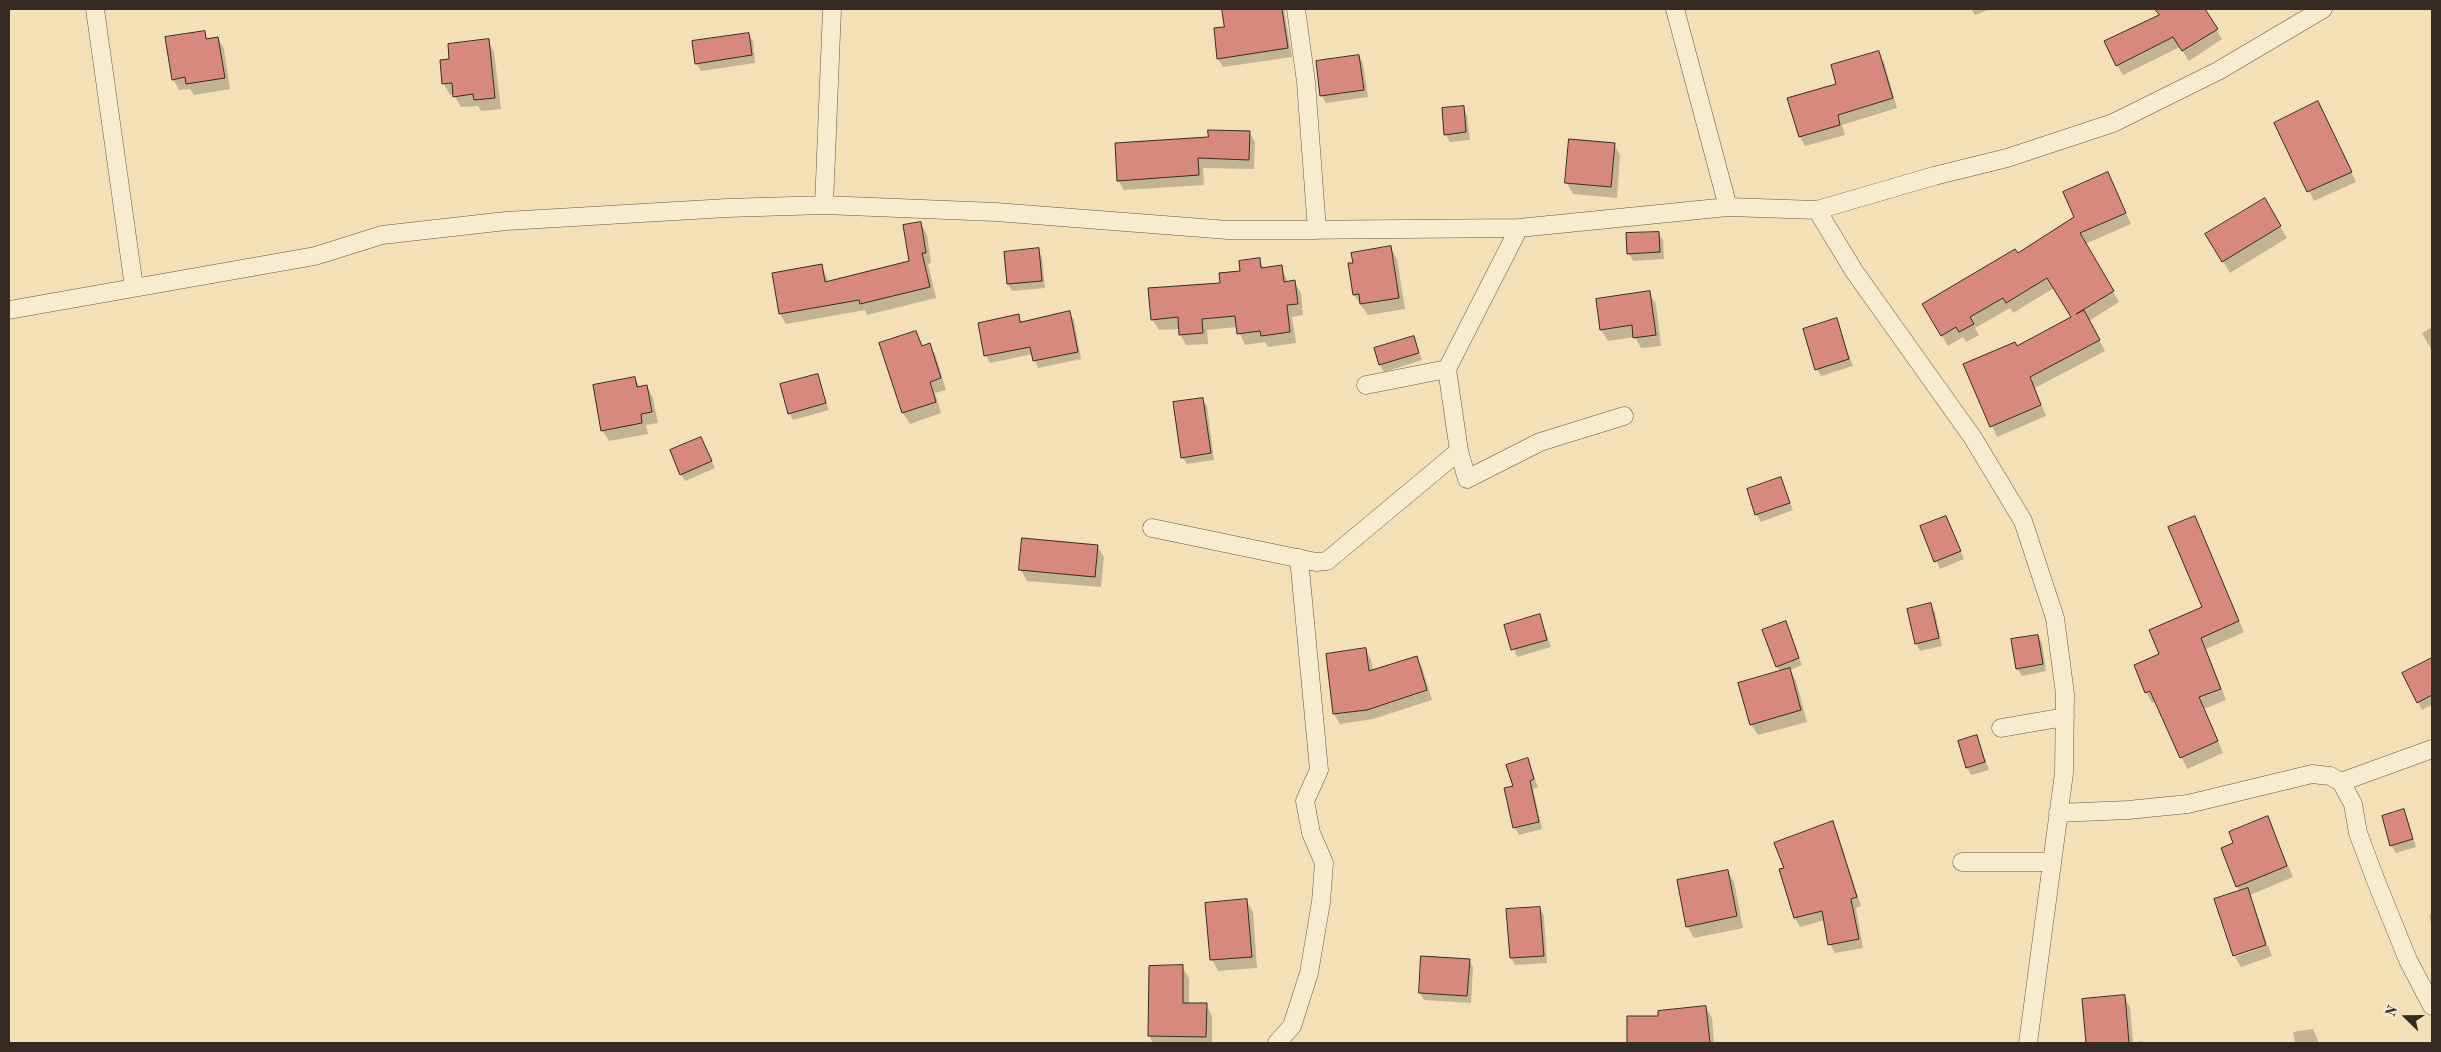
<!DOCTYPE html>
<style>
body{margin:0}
#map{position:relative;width:2441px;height:1052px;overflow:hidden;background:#f3e0b7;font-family:"Old Standard TT",serif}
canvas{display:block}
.frame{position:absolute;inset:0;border:10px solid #362b23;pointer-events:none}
.north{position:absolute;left:2381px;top:992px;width:50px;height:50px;-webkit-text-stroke:4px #f7ebd0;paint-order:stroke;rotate:292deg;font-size:14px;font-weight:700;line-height:20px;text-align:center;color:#362b23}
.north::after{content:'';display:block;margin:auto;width:18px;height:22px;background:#362b23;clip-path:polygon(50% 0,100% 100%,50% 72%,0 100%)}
</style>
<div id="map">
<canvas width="2441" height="1052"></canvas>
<div class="frame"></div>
<div class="north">N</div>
</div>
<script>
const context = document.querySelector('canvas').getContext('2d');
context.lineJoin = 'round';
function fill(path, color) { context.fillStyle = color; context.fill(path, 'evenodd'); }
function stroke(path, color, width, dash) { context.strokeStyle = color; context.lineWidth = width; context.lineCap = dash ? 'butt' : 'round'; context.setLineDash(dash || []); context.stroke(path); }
const shadow = new Path2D(`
 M 1224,9 L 1284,9 L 1292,57 L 1223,67 L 1218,59 L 1226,28 Z
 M 1971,9 L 1990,9 L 1975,15 Z
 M 2156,9 L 2203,9 L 2222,39 L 2189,61 L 2180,47 L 2123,75 L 2117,65 L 2160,15 Z
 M 204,33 L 208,40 L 218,38 L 224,49 L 230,89 L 194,95 L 190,89 L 179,90 L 173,79 Z
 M 748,34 L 753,41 L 755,63 L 701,71 L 696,63 Z
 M 488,41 L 494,52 L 501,109 L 481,111 L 478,106 L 461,107 L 454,95 L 450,95 L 444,84 L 441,61 L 451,60 Z
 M 1878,52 L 1884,62 L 1897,108 L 1842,125 L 1845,135 L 1805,146 L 1800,137 L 1789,99 L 1838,84 Z
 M 1359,56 L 1363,63 L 1368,97 L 1326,103 L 1322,96 Z
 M 1463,108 L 1467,115 L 1470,140 L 1450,142 L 1446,135 Z
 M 2323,113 L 2356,182 L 2314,201 L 2309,191 Z
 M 1249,132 L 1255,142 L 1254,169 L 1203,168 L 1204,185 L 1124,190 L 1118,180 L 1209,138 Z
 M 1614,144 L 1620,155 L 1617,198 L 1573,194 L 1566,182 Z
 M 2113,185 L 2131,224 L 2085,244 L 2119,302 L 2089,321 L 2105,351 L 2035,388 L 2046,416 L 1997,437 L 1965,365 L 2017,347 L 2072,318 L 2054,288 L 2013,313 L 2010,308 L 1975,328 L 1979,335 L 1966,342 L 1963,337 L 1948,346 L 1924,304 L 2017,255 L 2076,217 Z
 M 2264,200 L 2287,238 L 2230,273 L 2207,235 Z
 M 921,224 L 927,235 L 931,263 L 928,264 L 936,298 L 867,315 L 865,310 L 786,324 L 780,314 L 822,266 L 829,283 L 910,262 Z
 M 1658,233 L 1663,240 L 1664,259 L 1633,261 L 1629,253 Z
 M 1391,248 L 1397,259 L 1405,309 L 1368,315 L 1354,295 Z
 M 1038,250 L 1042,257 L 1045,288 L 1012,291 L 1008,284 Z
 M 1259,260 L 1264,269 L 1281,267 L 1288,282 L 1294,282 L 1301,293 L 1303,315 L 1292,317 L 1296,343 L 1268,347 L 1265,342 L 1245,345 L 1237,327 L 1207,330 L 1208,344 L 1186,345 L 1180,334 L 1180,329 L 1159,330 L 1152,319 L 1222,284 Z
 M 1649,293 L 1656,304 L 1661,346 L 1641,348 L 1635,337 L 1608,341 L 1601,330 Z
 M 1069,313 L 1074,320 L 1081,359 L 1038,368 L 1033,354 L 990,363 L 986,355 L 1018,316 L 1022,322 Z
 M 1836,320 L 1853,366 L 1821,376 L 1817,369 Z
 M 2432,327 L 2432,351 L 2422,333 Z
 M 916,332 L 923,347 L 929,345 L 936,356 L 946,390 L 935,393 L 941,413 L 910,424 L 903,413 L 881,343 Z
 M 1413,337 L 1422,360 L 1384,372 L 1380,365 Z
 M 817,375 L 829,410 L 793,420 L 789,413 Z
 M 635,378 L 640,387 L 647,386 L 653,398 L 658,423 L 646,425 L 648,434 L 609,441 L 602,430 Z
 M 1202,399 L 1207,406 L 1214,460 L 1187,464 L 1182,457 Z
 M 705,445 L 715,468 L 685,481 L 681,474 Z
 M 1780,479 L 1793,510 L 1761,522 L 1756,514 Z
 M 1946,517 L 1964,559 L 1940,569 L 1922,527 Z
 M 2194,518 L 2244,632 L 2206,649 L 2226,700 L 2204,709 L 2223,753 L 2187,769 L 2156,702 L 2152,703 L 2146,692 L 2161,655 L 2204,608 Z
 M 1097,546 L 1104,557 L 1101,587 L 1027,581 L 1021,570 Z
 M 1930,605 L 1935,612 L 1942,646 L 1920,651 L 1916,643 Z
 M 1540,616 L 1551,647 L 1517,657 L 1506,625 Z
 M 1785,622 L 1802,665 L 1790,670 L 1796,681 L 1807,722 L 1758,735 L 1751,724 L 1780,672 L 1777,666 Z
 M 2038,636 L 2042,643 L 2046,671 L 2022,676 L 2017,668 Z
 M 1366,650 L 1371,660 L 1373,671 L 1416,658 L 1422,667 L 1432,700 L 1373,719 L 1340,724 L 1334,714 L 1327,655 Z
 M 2432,660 L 2432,705 L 2422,710 L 2404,673 Z
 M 1977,736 L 1989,770 L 1971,775 L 1967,768 Z
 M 1527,760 L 1538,787 L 1533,789 L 1542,829 L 1519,835 L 1515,828 L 1506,789 L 1514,786 Z
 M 2404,811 L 2416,847 L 2396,853 L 2391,845 Z
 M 2267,818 L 2293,877 L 2250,895 L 2267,943 L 2235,956 L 2216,900 L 2240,892 L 2237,886 L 2235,844 Z
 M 1832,822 L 1837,831 L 1861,906 L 1856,908 L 1863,948 L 1835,953 L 1830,944 L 1825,920 L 1800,927 L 1795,918 L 1786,869 Z
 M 1727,871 L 1734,882 L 1743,928 L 1694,938 L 1687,926 Z
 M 1246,900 L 1253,912 L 1257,968 L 1218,971 L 1212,959 Z
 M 1540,908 L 1544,916 L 1547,963 L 1515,965 L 1511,958 L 1508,911 Z
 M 2432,914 L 2432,927 L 2429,915 Z
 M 2268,945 L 2272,956 L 2241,967 L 2235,957 Z
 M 1469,960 L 1473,967 L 1471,1003 L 1424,1000 L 1420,993 Z
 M 1151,967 L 1182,967 L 1189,978 L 1189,1004 L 1206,1004 L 1212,1016 L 1212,1043 L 1153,1043 L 1149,1036 Z
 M 2124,997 L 2130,1007 L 2133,1043 L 2142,1041 L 2144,1043 L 2089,1043 L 2087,1041 Z
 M 1706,1008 L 1712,1018 L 1714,1043 L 1628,1043 L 1628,1017 L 1660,1017 Z
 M 2313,1029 L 2319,1043 L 2295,1043 L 2293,1032 Z`);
const building = new Path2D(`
 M 1222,9 L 1282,9 L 1288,48 L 1217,59 L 1214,28 L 1224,27 Z
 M 2155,9 L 2205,9 L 2218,29 L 2182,51 L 2173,37 L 2116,66 L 2104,41 L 2159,15 Z
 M 205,31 L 206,39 L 218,37 L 225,78 L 186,84 L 185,77 L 172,80 L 165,37 Z
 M 749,33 L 752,55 L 695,64 L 692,41 Z
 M 489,39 L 495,98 L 474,100 L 473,94 L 453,97 L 452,83 L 442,84 L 440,60 L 449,59 L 448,44 Z
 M 1879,51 L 1893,98 L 1838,115 L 1840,125 L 1799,137 L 1787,98 L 1836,84 L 1831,65 Z
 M 1359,55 L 1364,90 L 1320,96 L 1316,61 Z
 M 2318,101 L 2352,172 L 2307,192 L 2274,123 Z
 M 1464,106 L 1466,132 L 1444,135 L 1442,108 Z
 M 1208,130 L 1250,131 L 1249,160 L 1198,158 L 1199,175 L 1117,181 L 1115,143 L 1208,137 Z
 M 1569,139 L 1615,143 L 1611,187 L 1565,183 Z
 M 2108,172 L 2126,213 L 2080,233 L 2114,291 L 2076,314 L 2084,310 L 2100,340 L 2030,377 L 2041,405 L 1990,427 L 1963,364 L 2015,342 L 2017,346 L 2071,317 L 2047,278 L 2006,303 L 2003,298 L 1970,317 L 1974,324 L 1959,332 L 1956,327 L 1941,336 L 1922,304 L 2015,249 L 2018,253 L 2074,217 L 2063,192 Z
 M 2265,198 L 2281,226 L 2222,262 L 2205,234 Z
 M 921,222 L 926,253 L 922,253 L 930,287 L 860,304 L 859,300 L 779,314 L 772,273 L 822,264 L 825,282 L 909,261 L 903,225 Z
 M 1659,232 L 1660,252 L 1627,254 L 1626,233 Z
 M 1391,246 L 1399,298 L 1360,304 L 1359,294 L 1353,295 L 1348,263 L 1353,263 L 1351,253 Z
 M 1039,248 L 1042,281 L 1007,284 L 1004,252 Z
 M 1260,258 L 1261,268 L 1282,265 L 1284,282 L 1295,280 L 1298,304 L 1287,305 L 1290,332 L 1261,336 L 1260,331 L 1237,334 L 1235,316 L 1202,319 L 1203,333 L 1179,335 L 1178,317 L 1151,320 L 1148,288 L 1220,283 L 1219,273 L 1240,271 L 1239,261 Z
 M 1650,291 L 1656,335 L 1633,338 L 1632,325 L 1600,330 L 1596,299 Z
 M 1070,311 L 1078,352 L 1033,361 L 1030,347 L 984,356 L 978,323 L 1019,314 L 1020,322 Z
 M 1837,318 L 1849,359 L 1815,370 L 1803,329 Z
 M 916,331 L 922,346 L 930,343 L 941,378 L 930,382 L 936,402 L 902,413 L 879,343 Z
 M 1414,336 L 1419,353 L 1379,365 L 1374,348 Z
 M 818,374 L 826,403 L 788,414 L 780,384 Z
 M 635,377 L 637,387 L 647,385 L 652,412 L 641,414 L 642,423 L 601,431 L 593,385 Z
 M 1203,398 L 1211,453 L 1181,458 L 1173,402 Z
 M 701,437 L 712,461 L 680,475 L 670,450 Z
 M 1781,477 L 1790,503 L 1755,515 L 1747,489 Z
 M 1946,516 L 1961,551 L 1934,562 L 1920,526 Z
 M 2195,516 L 2239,621 L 2201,638 L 2221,689 L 2199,697 L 2218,741 L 2180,758 L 2150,691 L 2145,693 L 2134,665 L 2159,654 L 2149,630 L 2202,607 L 2168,527 Z
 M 1022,538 L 1098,545 L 1095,577 L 1019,570 Z
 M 1931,603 L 1939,638 L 1915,644 L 1907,609 Z
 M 1540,614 L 1547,640 L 1511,650 L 1504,625 Z
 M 1786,621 L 1799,658 L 1776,667 L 1762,630 Z
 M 2038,635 L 2043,664 L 2016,669 L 2011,639 Z
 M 1366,648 L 1369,671 L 1417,656 L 1427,690 L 1367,710 L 1333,714 L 1326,654 Z
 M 2432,658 L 2432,695 L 2417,703 L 2402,673 Z
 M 1790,668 L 1801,710 L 1750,725 L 1738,683 Z
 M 1977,735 L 1985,762 L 1966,768 L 1958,741 Z
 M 1528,758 L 1534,779 L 1530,781 L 1539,822 L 1513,828 L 1504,788 L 1513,786 L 1506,765 Z
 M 2404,809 L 2413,839 L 2390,846 L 2382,816 Z
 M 2268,816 L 2287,866 L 2236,887 L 2221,848 L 2233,843 L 2229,832 Z
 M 1833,821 L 1857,897 L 1851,899 L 1859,939 L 1828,945 L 1822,911 L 1794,918 L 1779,869 L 1784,868 L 1774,843 Z
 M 1728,870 L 1737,916 L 1686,927 L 1677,880 Z
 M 2248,888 L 2266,945 L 2233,956 L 2214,899 Z
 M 1247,899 L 1252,957 L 1210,960 L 1205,903 Z
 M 1540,907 L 1544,956 L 1510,958 L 1506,909 Z
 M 1421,956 L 1470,959 L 1467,996 L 1419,993 Z
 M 1183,965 L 1183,1003 L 1207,1003 L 1206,1037 L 1148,1036 L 1149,966 Z
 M 2125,995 L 2129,1043 L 2086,1043 L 2082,999 Z
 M 1706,1006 L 1710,1043 L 1627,1043 L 1627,1016 L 1658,1016 L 1658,1011 Z`);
const minor = new Path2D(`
 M 95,9 L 134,287
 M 1296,9 L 1306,82 L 1317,230
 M 1675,9 L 1728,207
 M 824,205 L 832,9
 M 1817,210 L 1854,271 L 1973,438 L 2023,521 L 2055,618 L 2065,694 L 2064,773 L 2028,1043
 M 9,310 L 315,256 L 382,235 L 506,221 L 727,208 L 824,205 L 996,212 L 1228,230 L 1287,230 L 1519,228 L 1728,207 L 1817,210 L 1934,176 L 2007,158 L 2113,123 L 2218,71 L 2323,9
 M 1366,385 L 1447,369 L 1519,228
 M 1459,451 L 1467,479 L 1540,442 L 1624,416
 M 1152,528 L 1316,562 L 1327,561 L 1459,451 L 1447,369
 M 2001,728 L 2065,717
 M 2341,782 L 2432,749
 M 2058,813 L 2128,810 L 2188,804 L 2312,774 L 2330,776 L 2341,782 L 2353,804 L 2358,833 L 2376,881 L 2408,960 L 2432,1006
 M 1962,862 L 2051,862
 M 1277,1043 L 1292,1026 L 1309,973 L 1321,902 L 1324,863 L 1311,833 L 1305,801 L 1319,770 L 1299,558`);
fill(shadow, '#0003');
fill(building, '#d8897d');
stroke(building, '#362b23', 1);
stroke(minor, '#655848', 19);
stroke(minor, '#f7ebd0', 18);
</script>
